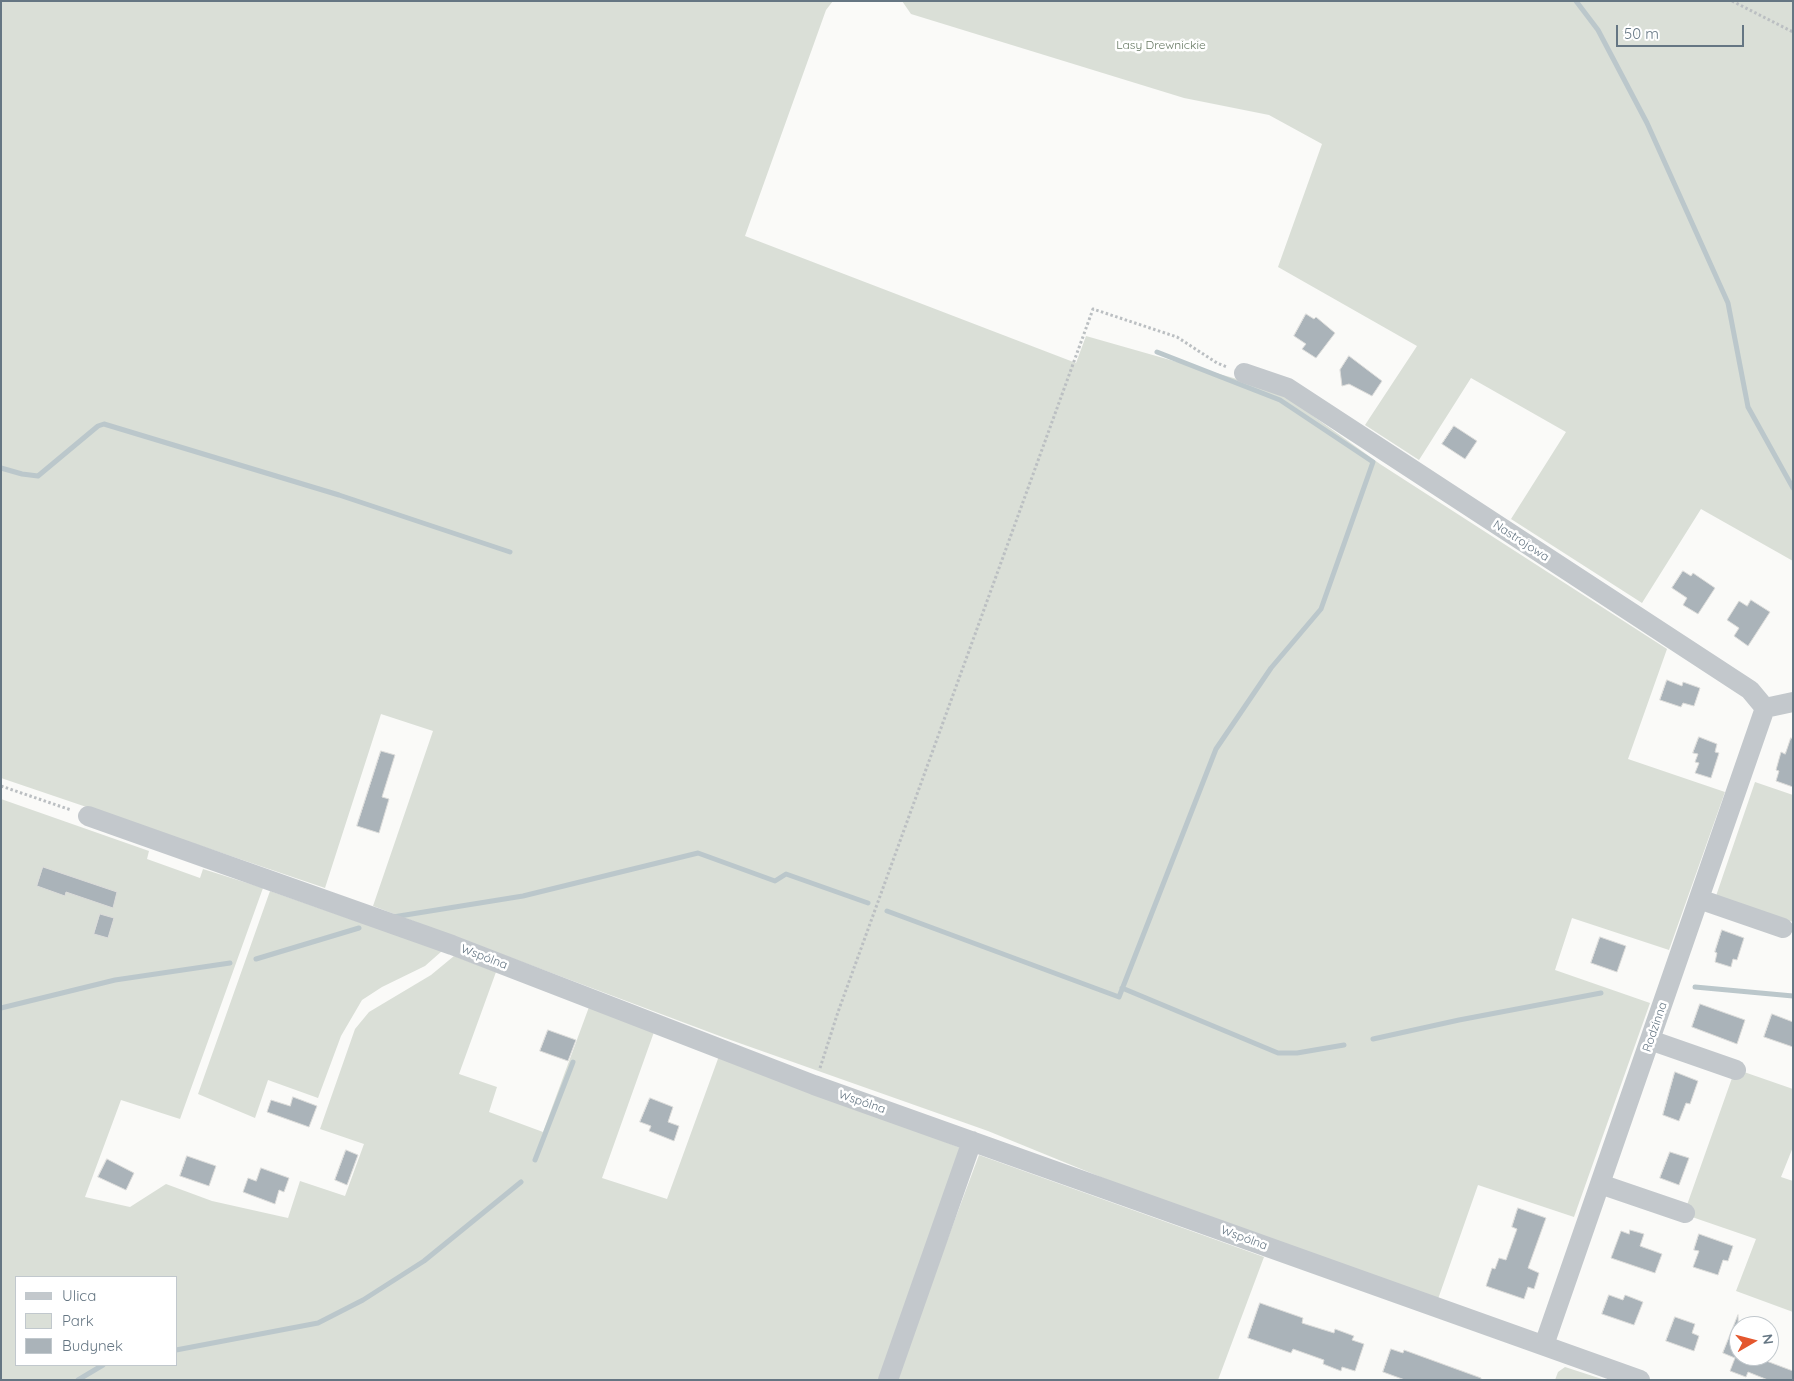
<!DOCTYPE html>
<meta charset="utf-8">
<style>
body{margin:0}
#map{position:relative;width:1794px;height:1381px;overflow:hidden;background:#fafaf8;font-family:Quicksand,sans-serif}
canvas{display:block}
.frame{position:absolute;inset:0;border:2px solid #657683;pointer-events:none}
.legend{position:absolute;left:15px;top:1276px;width:162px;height:90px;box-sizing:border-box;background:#fff;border:1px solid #c1c8cd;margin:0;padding:6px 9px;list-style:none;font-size:15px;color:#657683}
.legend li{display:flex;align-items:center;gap:10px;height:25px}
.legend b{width:25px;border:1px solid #c1c8cd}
.north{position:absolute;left:1729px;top:1316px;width:50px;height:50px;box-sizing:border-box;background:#fff;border:1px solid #c1c8cd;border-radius:50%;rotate:82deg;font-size:14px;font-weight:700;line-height:20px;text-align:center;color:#657683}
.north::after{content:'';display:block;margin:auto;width:18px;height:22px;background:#e4572e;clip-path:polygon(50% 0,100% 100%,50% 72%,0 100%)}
.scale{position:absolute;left:1616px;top:25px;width:128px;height:22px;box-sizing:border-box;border:2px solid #657683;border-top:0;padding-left:6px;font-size:15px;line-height:18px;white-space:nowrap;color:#657683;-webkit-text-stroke:4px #fff;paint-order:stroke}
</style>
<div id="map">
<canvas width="1794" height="1381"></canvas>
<div class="frame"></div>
<ul class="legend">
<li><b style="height:6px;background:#c3c8cc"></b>Ulica</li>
<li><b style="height:14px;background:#dadfd7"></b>Park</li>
<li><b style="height:14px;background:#aab3b9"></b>Budynek</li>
</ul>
<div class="north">N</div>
<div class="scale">50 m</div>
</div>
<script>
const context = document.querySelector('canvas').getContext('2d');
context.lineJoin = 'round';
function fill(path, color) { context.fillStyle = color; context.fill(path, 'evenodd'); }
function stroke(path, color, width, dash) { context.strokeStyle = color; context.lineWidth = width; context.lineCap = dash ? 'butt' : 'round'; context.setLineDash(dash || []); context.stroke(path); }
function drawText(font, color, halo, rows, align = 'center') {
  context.font = font + ' Quicksand,sans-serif'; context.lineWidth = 5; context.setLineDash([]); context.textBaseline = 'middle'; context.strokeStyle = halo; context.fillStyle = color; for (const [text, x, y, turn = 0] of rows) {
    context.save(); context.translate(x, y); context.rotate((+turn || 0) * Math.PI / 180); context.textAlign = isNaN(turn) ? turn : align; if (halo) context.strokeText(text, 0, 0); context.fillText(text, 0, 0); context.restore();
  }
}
const green = new Path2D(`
 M 1,1 L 833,1 L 826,10 L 745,236 L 1076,363 L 1086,336 L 1237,379 L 1284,395 L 1380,464 L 1667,649 L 1628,759 L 1725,792 L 1669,950 L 1572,918 L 1555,970 L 1650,1003 L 1574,1217 L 1478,1185 L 1438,1299 L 1125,1187 L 988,1131 L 725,1038 L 373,906 L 433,731 L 381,714 L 325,888 L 1,778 Z
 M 902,1 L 1793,1 L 1793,561 L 1701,509 L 1642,603 L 1511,519 L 1566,432 L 1471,378 L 1419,460 L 1365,425 L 1417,346 L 1278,267 L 1322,144 L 1269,115 L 1184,98 L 911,14 Z
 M 1755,782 L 1793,795 L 1793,922 L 1716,896 Z
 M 1,799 L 149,851 L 147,859 L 200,878 L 203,869 L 263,888 L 180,1119 L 121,1100 L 85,1197 L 130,1207 L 166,1184 L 212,1201 L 288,1218 L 300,1181 L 345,1196 L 364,1144 L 320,1129 L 355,1029 L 369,1012 L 431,975 L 454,956 L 496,972 L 459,1074 L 497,1087 L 489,1112 L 543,1132 L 589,1007 L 654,1032 L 602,1178 L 667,1199 L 719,1056 L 961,1148 L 879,1380 L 1,1380 ZM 16,1277 L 176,1277 L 176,1365 L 16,1365 Z
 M 270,891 L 442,951 L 425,966 L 382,987 L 362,1000 L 341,1036 L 318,1098 L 268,1080 L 255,1118 L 198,1094 Z
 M 1744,1072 L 1793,1089 L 1793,1147 L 1781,1177 L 1793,1181 L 1793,1312 L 1736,1291 L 1756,1239 L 1692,1217 L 1687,1205 L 1732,1078 Z
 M 979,1155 L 1264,1257 L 1218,1380 L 895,1380 Z
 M 1565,1367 L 1605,1380 L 1555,1380 L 1558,1372 Z`);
const stream = new Path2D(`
 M 1576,1 L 1598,30 L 1647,123 L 1728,303 L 1748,407 L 1793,488
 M 1,468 L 22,474 L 38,476 L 98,426 L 104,424 L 339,495 L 510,552
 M 887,911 L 1119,997 L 1216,749 L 1271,668 L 1321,609 L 1373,462 L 1280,400 L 1157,352
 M 393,917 L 523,896 L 698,853 L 775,881 L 786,874 L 868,903
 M 256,959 L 359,928
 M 1695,987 L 1793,996
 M 1122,988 L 1278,1053 L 1297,1053 L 1344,1045
 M 1,1008 L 115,980 L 230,963
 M 1373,1039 L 1459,1020 L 1601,993
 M 535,1160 L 573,1062
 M 176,1350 L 318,1323 L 363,1300 L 424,1261 L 521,1182
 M 78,1380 L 103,1365`);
const building = new Path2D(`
 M 1306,314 L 1314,319 L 1316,317 L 1335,333 L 1316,358 L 1302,349 L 1306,344 L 1294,336 Z
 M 1349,356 L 1382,381 L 1372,396 L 1349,384 L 1342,386 L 1340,370 Z
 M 1454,426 L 1477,441 L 1465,459 L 1442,444 Z
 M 1683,571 L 1691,576 L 1693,573 L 1715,588 L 1698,614 L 1683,605 L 1687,598 L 1672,588 Z
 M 1751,600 L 1770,612 L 1748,646 L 1734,636 L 1739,628 L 1727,620 L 1739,601 L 1747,606 Z
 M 1667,680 L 1682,686 L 1683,682 L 1700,688 L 1694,706 L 1683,703 L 1681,707 L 1660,700 Z
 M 1699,737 L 1717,744 L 1715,752 L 1719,753 L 1711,778 L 1695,773 L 1699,763 L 1695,762 L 1698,754 L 1693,753 Z
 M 1791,738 L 1793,739 L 1793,787 L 1776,781 L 1779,771 L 1776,770 L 1781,752 L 1785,754 Z
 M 381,751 L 395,755 L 382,797 L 389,799 L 379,833 L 357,826 Z
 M 43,867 L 117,892 L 113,908 L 66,892 L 65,896 L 37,886 Z
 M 100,914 L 114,918 L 108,938 L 94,934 Z
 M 1722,930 L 1744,938 L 1737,960 L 1733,959 L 1731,967 L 1715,962 L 1717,953 L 1715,952 Z
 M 1600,937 L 1626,946 L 1617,972 L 1591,963 Z
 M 1700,1004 L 1745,1020 L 1737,1044 L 1692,1027 Z
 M 1772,1014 L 1793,1022 L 1793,1047 L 1764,1037 Z
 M 548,1030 L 576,1040 L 568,1061 L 540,1051 Z
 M 1675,1072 L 1698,1081 L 1690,1104 L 1686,1103 L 1679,1121 L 1663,1115 Z
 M 293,1097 L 317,1106 L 309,1127 L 267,1112 L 271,1100 L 290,1106 Z
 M 650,1098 L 673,1107 L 668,1122 L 679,1126 L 674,1141 L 649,1131 L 651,1126 L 640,1122 Z
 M 346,1150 L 358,1155 L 347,1185 L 335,1180 Z
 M 1670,1152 L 1689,1158 L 1679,1185 L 1660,1178 Z
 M 187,1156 L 216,1166 L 209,1186 L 180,1176 Z
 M 107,1159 L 134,1173 L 126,1190 L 98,1177 Z
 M 261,1168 L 289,1178 L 284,1192 L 279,1190 L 275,1204 L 243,1192 L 248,1178 L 256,1181 Z
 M 1518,1208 L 1546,1218 L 1528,1268 L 1539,1273 L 1534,1289 L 1528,1287 L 1524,1299 L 1486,1286 L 1492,1268 L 1495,1269 L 1499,1258 L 1506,1260 L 1517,1229 L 1512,1227 Z
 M 1630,1230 L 1644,1234 L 1640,1246 L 1662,1254 L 1655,1273 L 1611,1258 L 1621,1231 L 1629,1234 Z
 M 1699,1234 L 1733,1246 L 1728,1261 L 1723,1260 L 1718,1275 L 1693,1267 L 1699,1251 L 1694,1250 Z
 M 1609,1295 L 1623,1300 L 1625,1295 L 1643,1302 L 1634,1325 L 1602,1314 Z
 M 1260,1303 L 1303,1318 L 1302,1323 L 1334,1333 L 1335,1329 L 1354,1336 L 1352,1340 L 1364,1344 L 1355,1371 L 1342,1367 L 1341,1371 L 1323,1364 L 1324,1360 L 1293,1349 L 1291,1353 L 1248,1338 Z
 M 1738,1315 L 1739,1356 L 1753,1356 L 1793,1371 L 1793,1380 L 1768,1380 L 1748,1372 L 1746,1377 L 1730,1371 L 1735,1358 L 1723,1353 Z
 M 1675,1317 L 1695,1324 L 1692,1333 L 1699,1336 L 1694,1351 L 1666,1341 Z
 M 1391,1349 L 1403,1353 L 1404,1350 L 1481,1378 L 1481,1380 L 1405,1380 L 1383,1372 Z`);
const path = new Path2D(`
 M 1732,1 L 1793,32
 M 1,786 L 71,810
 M 820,1068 L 838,1012 L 1093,309 L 1177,337 L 1217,363 L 1227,367`);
const minor = new Path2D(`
 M 1244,373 L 1288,388 L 1750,690 L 1765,708
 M 1765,708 L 1793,702
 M 88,816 L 452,945 L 814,1085 L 1640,1380
 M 1699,899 L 1783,928
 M 1650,1040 L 1736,1070
 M 1600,1184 L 1685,1213
 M 1544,1345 L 1765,708
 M 888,1380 L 972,1141`);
const parkNames = [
 ["Lasy Drewnickie",1161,45]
];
const streetNames = [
 ["Nastrojowa",1521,541,33],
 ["Wspólna",484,957,21],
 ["Rodzinna",1655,1027,-71],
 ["Wspólna",862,1102,19],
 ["Wspólna",1244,1238,20]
];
fill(green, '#dadfd7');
stroke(stream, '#bbc7cb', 5);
fill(building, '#aab3b9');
stroke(building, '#dcdcda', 1);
stroke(path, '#bbbfc2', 3, [2.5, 2.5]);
stroke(minor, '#c3c8cc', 20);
drawText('12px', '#687a64', '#fff', parkNames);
drawText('12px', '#657683', '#fff', streetNames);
</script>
